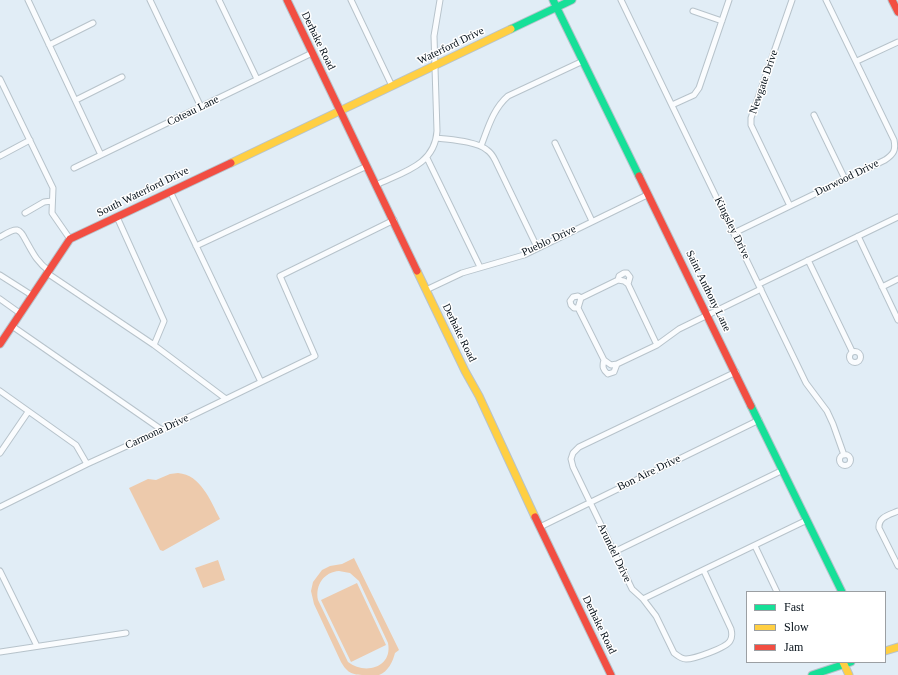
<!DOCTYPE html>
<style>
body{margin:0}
#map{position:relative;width:898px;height:675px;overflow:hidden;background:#e1edf6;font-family:"Times New Roman",serif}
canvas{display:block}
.legend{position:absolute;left:746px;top:591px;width:140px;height:72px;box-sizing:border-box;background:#fff;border:1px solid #9b9fa3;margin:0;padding:5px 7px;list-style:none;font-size:12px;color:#040f18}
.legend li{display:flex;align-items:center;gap:8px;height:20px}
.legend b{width:20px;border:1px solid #9b9fa3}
</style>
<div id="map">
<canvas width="898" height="675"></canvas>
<ul class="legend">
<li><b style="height:5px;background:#16e098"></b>Fast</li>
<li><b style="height:5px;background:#ffcf43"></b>Slow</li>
<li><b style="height:5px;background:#f24e42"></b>Jam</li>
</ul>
</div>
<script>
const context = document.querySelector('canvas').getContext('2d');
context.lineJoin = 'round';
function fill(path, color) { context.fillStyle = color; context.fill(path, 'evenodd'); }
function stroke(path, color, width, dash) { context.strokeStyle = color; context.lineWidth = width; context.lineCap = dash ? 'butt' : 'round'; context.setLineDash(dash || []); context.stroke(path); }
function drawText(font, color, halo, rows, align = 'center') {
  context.font = font + ' "Times New Roman",serif'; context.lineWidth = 3; context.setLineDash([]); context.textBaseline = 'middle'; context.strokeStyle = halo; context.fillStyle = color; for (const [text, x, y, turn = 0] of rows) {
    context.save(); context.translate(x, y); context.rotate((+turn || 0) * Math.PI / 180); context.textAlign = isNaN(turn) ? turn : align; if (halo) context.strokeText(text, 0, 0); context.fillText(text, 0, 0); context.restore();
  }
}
const green = new Path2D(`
 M 178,473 C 201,475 210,500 220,519 L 163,551 L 160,550 L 129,488 L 148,479 L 156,480 L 170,474 Z
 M 354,558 L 399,650 L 395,653 C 393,661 388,672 379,675 C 376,675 370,675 367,675 C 353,675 348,674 341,662 L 314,604 L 311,591 L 313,582 L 322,570 L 330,566 L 342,564 ZM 339,571 L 350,573 L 359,581 L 388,643 C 393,668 364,675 348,662 L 318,600 C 315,585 324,572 339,571 Z
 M 218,560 L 225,580 L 203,588 L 195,568 Z
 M 357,583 L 386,645 L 351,662 L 321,600 Z`);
const street = new Path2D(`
 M 28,0 L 101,155
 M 150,0 L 201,107
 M 219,0 L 257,79
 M 351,0 L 392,86
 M 621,0 L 806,383 L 827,411 L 833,424 L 844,455
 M 693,11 L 722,21
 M 49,45 L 93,23
 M 857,61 L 898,42
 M 0,79 L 53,188 L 52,213 L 70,239
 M 76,100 L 122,77
 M 672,105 L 694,95 L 699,88 L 729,0
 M 814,115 L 845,179
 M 437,138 C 451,140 476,141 487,150 C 490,152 493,156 495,160 L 537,247
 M 555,143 L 592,221
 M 481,146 C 488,128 493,109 508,96 L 583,61
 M 0,156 L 30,140
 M 427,158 L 480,267
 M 74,168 L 312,53
 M 376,185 C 403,172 435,165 437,131 L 434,36 L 440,0
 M 170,191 L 261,382
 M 790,206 L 751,125 L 751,118 L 792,0
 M 25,213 L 44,202 L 52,201
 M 117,217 L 164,321 L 154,345
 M 734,233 L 885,160 C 894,154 896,150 894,140 L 826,0
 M 858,236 L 898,320
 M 0,237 C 4,235 12,229 17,230 C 21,231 23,235 25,239 C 33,253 36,261 49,271
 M 196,246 L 367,166
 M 808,260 L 852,351
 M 47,273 L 154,345 L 226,399
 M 0,275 L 33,296
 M 618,280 L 619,276 L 624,273 L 627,273 L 630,277 L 628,284
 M 759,284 L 898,217
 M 882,287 L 898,279
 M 426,290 L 462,273 L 524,255 L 647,195
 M 0,299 L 21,314
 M 578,308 L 574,308 L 571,305 L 570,301 L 573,297 L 578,296 L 581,298
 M 12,326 L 162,430
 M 657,345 L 628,284 L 624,281 L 618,280 L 581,298 L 578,308 L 604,360 L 611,365 L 617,364 L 657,345 L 679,329 L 761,289
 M849.5 357a5.5 5.5 0 1 1 11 0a5.5 5.5 0 1 1-11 0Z
 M 604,360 C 602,367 603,370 608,374 L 614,372 L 617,364
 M 0,391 L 76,445 L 87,464
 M 0,453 L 28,412
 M839.5 460a5.5 5.5 0 1 1 11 0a5.5 5.5 0 1 1-11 0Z
 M 0,507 L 87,464 L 162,430 L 315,356 L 280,276 L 394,220
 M 898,511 C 889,515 878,517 879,528 L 898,566
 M 540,527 L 759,420
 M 755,546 L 777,592
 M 614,552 L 783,470
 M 0,571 L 37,646
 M 704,571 L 731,629 C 732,633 732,638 730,641 C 726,648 694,659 686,659 C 681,659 678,656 674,653 L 656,616 L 643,599 L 632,589 L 573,467 L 571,459 L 573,453 L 579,447 L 736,372
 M 643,599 L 807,520
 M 0,652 L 126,633`);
const fast = new Path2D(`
 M 553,0 L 639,176
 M 511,29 L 572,0
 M 751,406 L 842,592
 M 812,675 L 851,662`);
const slow = new Path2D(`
 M 231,163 L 511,29
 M 417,271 L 465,371 L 479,396 L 535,517
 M 885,651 L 898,647
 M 843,662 L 849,675`);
const jam = new Path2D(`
 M 287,0 L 417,271
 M 892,0 L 898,12
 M 639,176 L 751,406
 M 0,344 L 70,239 L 231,163
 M 535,517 L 611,675`);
const streetNames = [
 ["Derhake Road",318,41,64],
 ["Waterford Drive",451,46,-26],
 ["Newgate Drive",764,82,-71],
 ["Coteau Lane",193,111,-26],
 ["Durwood Drive",847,178,-26],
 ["South Waterford Drive",143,192,-26],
 ["Kingsley Drive",732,228,64],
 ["Pueblo Drive",549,241,-25],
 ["Saint Anthony Lane",708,291,64],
 ["Derhake Road",459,333,64],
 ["Carmona Drive",157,432,-25],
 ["Bon Aire Drive",649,473,-26],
 ["Arundel Drive",614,553,64],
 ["Derhake Road",599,625,64]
];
fill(green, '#edcaac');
stroke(street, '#b7c3cb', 7);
stroke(fast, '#b7c3cb', 9);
stroke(slow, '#b7c3cb', 9);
stroke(jam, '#b7c3cb', 9);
stroke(street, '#fafcfe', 5);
stroke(fast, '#16e098', 7);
stroke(slow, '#ffcf43', 7);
stroke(jam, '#f24e42', 7);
drawText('11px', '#040f18', '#fff', streetNames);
</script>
